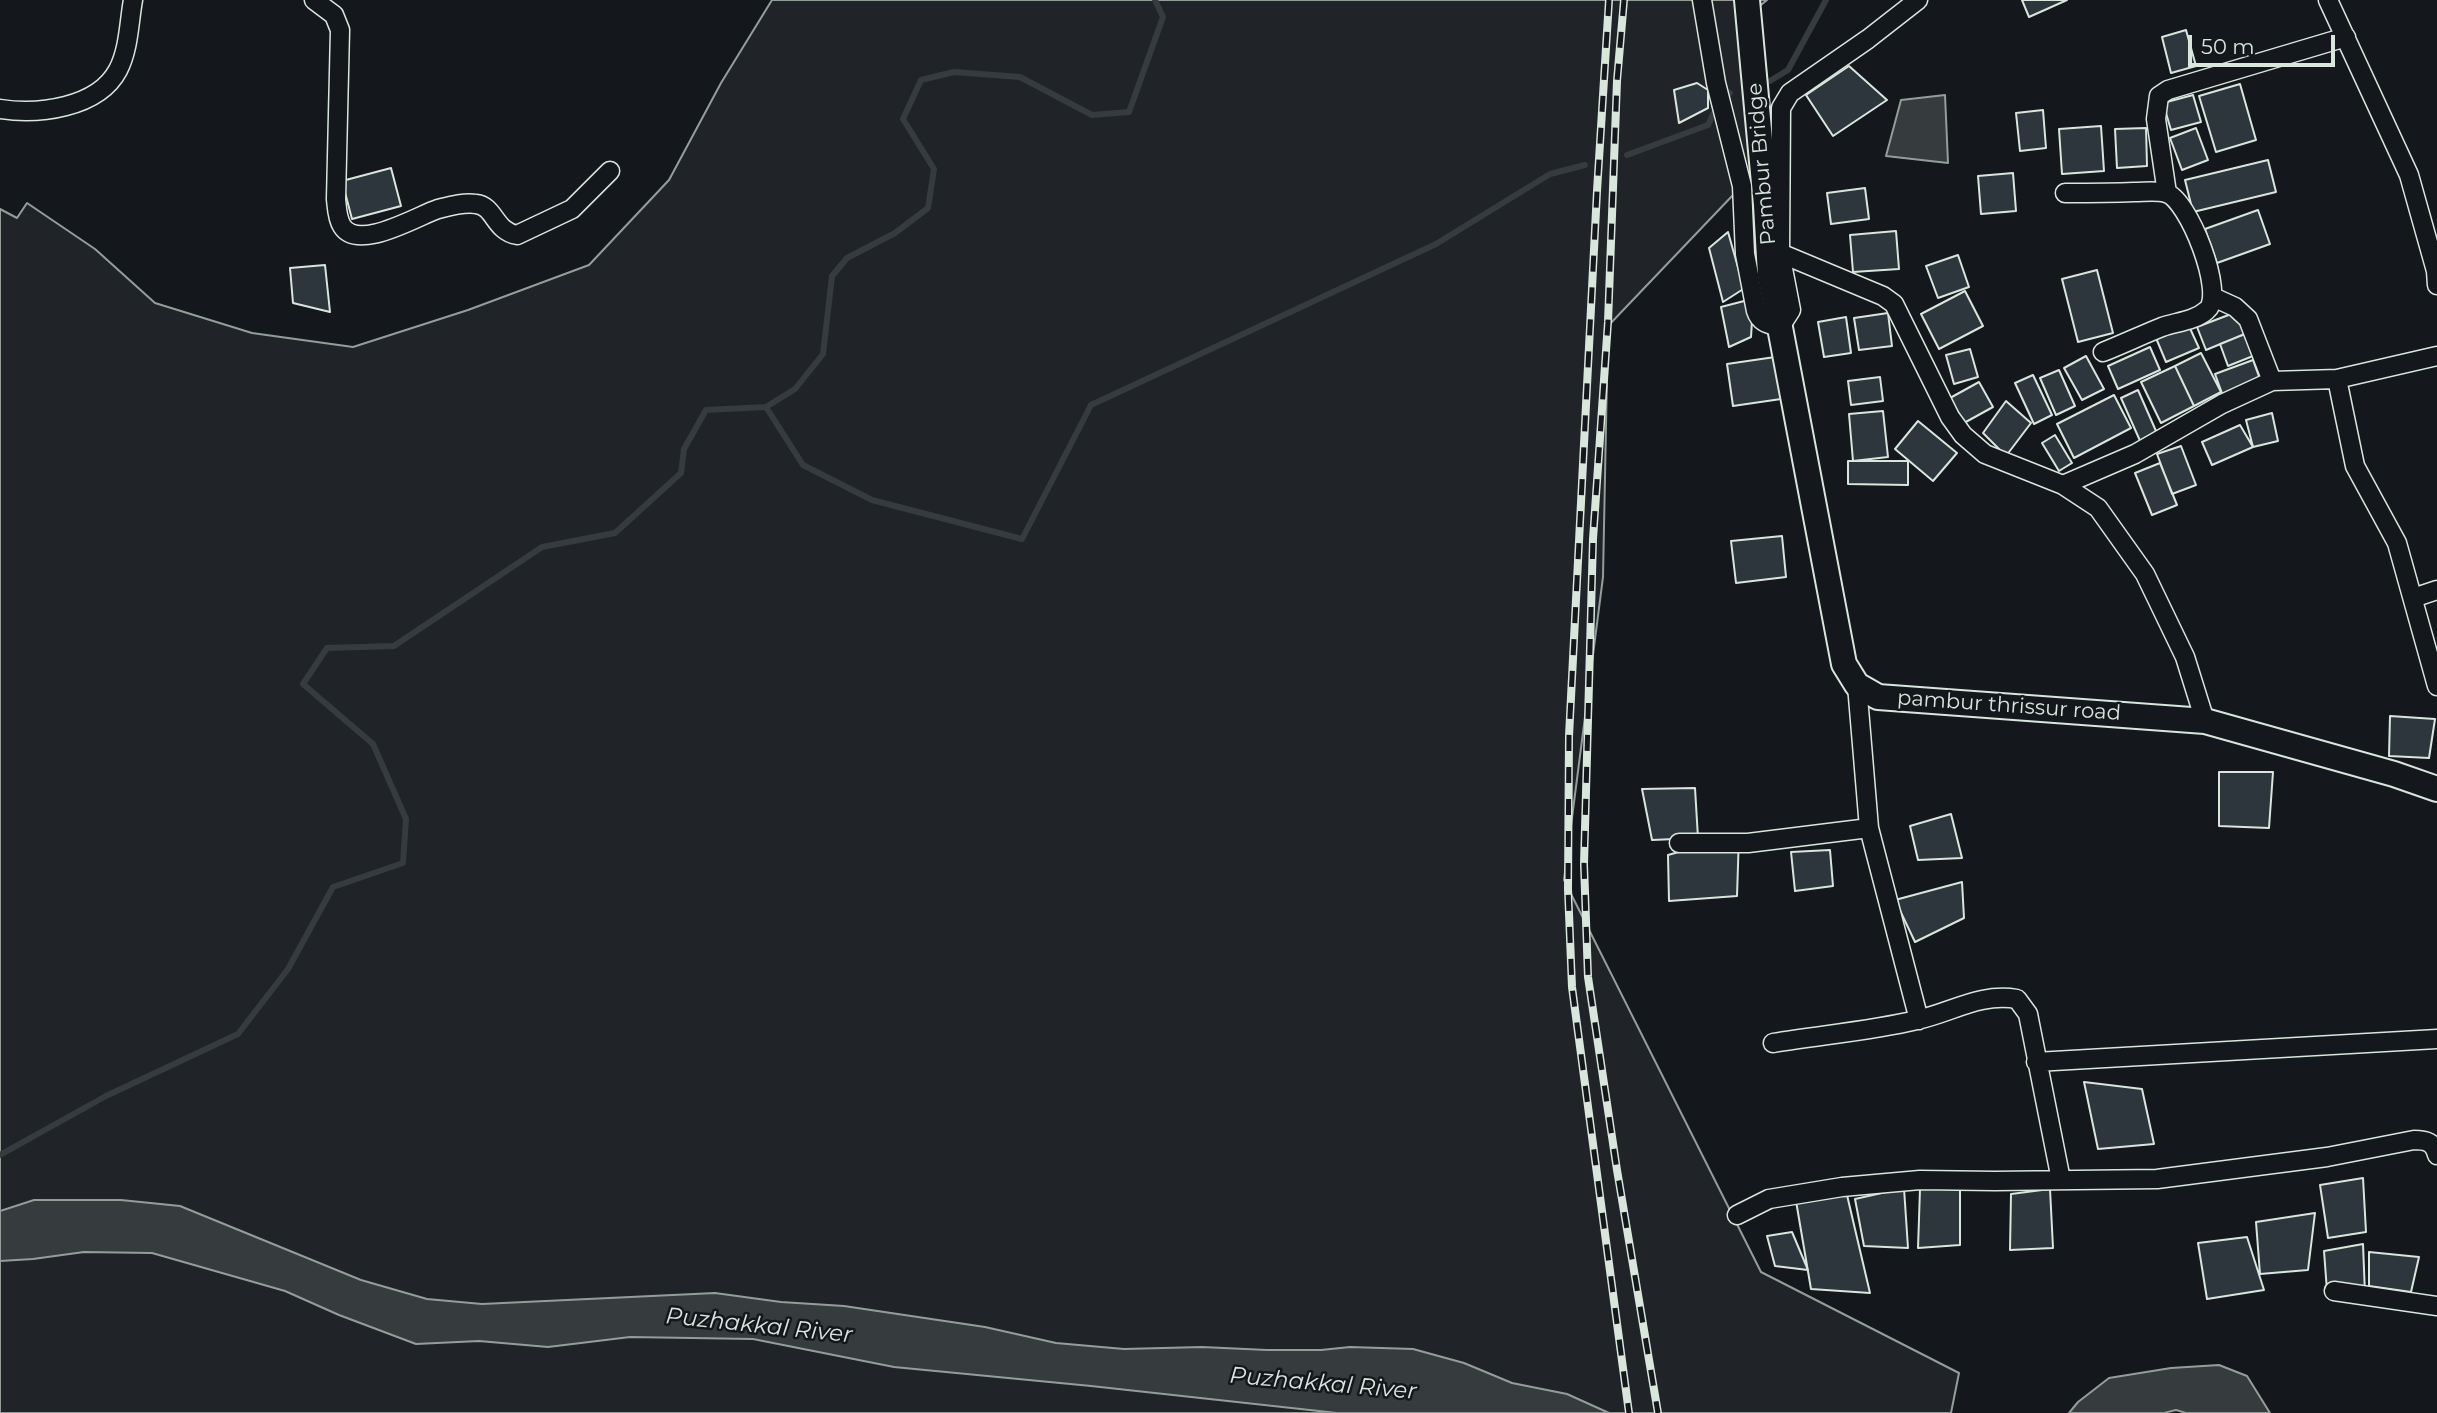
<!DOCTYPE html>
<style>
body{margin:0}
#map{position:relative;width:2437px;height:1413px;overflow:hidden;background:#14181c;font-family:Montserrat,sans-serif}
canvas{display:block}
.scale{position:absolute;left:2188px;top:35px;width:147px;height:32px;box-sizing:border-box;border:4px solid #d8e6dc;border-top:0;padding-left:9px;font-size:21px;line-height:24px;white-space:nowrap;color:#d8e6dc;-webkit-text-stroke:5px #14181c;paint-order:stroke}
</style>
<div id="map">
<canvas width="2437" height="1413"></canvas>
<div class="scale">50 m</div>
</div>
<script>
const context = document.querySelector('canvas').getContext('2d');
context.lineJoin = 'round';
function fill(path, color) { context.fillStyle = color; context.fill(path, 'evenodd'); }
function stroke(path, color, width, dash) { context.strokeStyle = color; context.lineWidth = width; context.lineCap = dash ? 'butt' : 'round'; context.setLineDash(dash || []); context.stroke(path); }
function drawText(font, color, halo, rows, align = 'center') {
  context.font = font + ' Montserrat,sans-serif'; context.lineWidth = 5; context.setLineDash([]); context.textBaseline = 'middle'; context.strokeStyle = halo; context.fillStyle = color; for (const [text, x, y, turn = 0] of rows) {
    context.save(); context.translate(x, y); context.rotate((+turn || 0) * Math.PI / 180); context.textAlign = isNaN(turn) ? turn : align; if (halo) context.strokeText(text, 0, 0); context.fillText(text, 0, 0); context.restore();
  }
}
const green = new Path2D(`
 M 772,0 L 1767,0 L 1756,9 L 1775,151 L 1608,326 L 1603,577 L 1564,880 L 1761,1272 L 1959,1373 L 1951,1413 L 0,1413 L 0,209 L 17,218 L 27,203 L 95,249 L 155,303 L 252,333 L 353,347 L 468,310 L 589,265 L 669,180 L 721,83 Z`);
const water = new Path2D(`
 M 1945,95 L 1948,163 L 1886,156 L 1901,100 Z
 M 34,1200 L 121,1200 L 180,1206 L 361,1280 L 427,1299 L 482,1304 L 715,1293 L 781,1302 L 844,1306 L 985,1327 L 1056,1343 L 1124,1349 L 1202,1347 L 1267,1350 L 1321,1350 L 1350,1347 L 1413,1349 L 1464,1363 L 1512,1383 L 1567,1394 L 1609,1413 L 1337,1413 L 1091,1386 L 894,1367 L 753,1339 L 630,1337 L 548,1347 L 479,1341 L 416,1344 L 339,1315 L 285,1291 L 152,1253 L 84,1252 L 33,1259 L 0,1261 L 0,1211 Z
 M 2219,1365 L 2247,1376 L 2270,1413 L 2186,1413 L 2176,1410 L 2164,1413 L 2069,1413 L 2078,1402 L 2109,1378 L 2171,1368 Z`);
const stream = new Path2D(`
 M 1770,81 L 1788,70 L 1826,0
 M 1627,155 L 1708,125 L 1717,106 L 1730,93
 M 766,407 L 803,465 L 872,500 L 1022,539 L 1091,405 L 1436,244 L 1550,174 L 1585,165
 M 0,1155 L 106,1096 L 238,1034 L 288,969 L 333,887 L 403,863 L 406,819 L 373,744 L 303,684 L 327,648 L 394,646 L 542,547 L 615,533 L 681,473 L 684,449 L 706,410 L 766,407 L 795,389 L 823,354 L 832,276 L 847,258 L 895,233 L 928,208 L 934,169 L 903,119 L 921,80 L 954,72 L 1020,77 L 1092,115 L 1129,112 L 1163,17 L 1155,0`);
const building = new Path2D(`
 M 2022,0 L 2067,0 L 2029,17 Z
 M 2186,30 L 2196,66 L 2171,73 L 2162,37 Z
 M 1849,66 L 1887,100 L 1833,136 L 1806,95 Z
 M 1697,83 L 1708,90 L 1708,108 L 1679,123 L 1674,90 Z
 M 2240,84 L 2256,140 L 2216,152 L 2199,96 Z
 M 2193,95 L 2201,122 L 2171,130 L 2163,103 Z
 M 2043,110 L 2046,148 L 2020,151 L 2016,113 Z
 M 2101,126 L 2104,171 L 2062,174 L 2059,129 Z
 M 2146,128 L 2147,166 L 2117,168 L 2115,129 Z
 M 2196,128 L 2208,160 L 2182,170 L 2170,138 Z
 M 2268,160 L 2276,192 L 2193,212 L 2185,180 Z
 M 391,168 L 401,206 L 352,219 L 342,181 Z
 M 2013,173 L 2016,211 L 1981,214 L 1978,176 Z
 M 1865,188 L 1869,219 L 1831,224 L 1827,193 Z
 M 2258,210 L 2270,244 L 2217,263 L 2205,229 Z
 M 1896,231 L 1899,269 L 1853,272 L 1850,235 Z
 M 1728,232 L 1741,278 L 1748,286 L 1723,302 L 1709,248 Z
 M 1958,255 L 1969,287 L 1938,298 L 1926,266 Z
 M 325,265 L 330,312 L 293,303 L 290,268 Z
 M 2097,270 L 2113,333 L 2078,342 L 2062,279 Z
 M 1965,291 L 1983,326 L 1939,349 L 1921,314 Z
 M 1748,300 L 1752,321 L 1751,337 L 1729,347 L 1721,307 Z
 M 2239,311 L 2247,333 L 2206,350 L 2197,327 Z
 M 1888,313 L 1892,346 L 1859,350 L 1854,318 Z
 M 1846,317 L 1851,353 L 1824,357 L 1818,322 Z
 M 2188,324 L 2199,348 L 2166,362 L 2156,338 Z
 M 2250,332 L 2258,354 L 2228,366 L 2220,344 Z
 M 2150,347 L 2160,370 L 2118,389 L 2108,366 Z
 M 1970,349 L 1978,377 L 1954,384 L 1946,355 Z
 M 2201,353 L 2221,392 L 2194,406 L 2175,366 Z
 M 2086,356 L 2104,389 L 2082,400 L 2064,368 Z
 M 1775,357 L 1781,399 L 1733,406 L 1727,364 Z
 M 2253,360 L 2261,382 L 2223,396 L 2215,374 Z
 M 2175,366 L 2194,406 L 2161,423 L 2141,382 Z
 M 2059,370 L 2075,406 L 2056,415 L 2040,378 Z
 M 2033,375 L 2052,415 L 2034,424 L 2015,383 Z
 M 1880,377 L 1883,401 L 1851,405 L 1848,381 Z
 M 1979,382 L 1993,407 L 1964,423 L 1950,398 Z
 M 2138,390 L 2156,431 L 2141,443 L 2121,398 Z
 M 2114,395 L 2131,428 L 2074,458 L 2057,424 Z
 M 2006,401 L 2031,423 L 2006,456 L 1983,433 Z
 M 1883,411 L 1888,457 L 1853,461 L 1849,414 Z
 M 2272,413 L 2278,441 L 2253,447 L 2246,420 Z
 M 1918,421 L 1957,453 L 1933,481 L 1895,449 Z
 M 2240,425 L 2253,447 L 2212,465 L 2202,442 Z
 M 2055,435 L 2072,463 L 2059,471 L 2042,443 Z
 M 2181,446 L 2196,485 L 2172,494 L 2157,454 Z
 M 1848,461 L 1908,461 L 1908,485 L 1848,484 Z
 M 2160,463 L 2177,505 L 2152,515 L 2135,473 Z
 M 1782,536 L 1786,577 L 1736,583 L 1731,541 Z
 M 2390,716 L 2435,719 L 2429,758 L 2389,756 Z
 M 2219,772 L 2273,772 L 2269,828 L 2219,826 Z
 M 1695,788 L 1698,838 L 1652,840 L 1642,789 Z
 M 1951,814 L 1962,858 L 1918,860 L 1910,826 Z
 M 1739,835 L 1737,896 L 1669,901 L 1668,855 Z
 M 1830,850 L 1833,886 L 1795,891 L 1791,852 Z
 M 1962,882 L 1964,918 L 1915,942 L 1895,900 Z
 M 2084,1082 L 2142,1089 L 2154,1144 L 2098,1149 Z
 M 2363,1178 L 2366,1232 L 2328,1238 L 2320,1185 Z
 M 1904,1188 L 1908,1248 L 1864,1246 L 1855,1199 Z
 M 1960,1188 L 1960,1245 L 1918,1248 L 1920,1189 Z
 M 2050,1189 L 2053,1248 L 2010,1250 L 2011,1194 Z
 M 1847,1195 L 1870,1293 L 1811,1289 L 1796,1201 Z
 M 2315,1213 L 2308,1270 L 2260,1274 L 2256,1222 Z
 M 1792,1232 L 1808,1270 L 1775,1266 L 1767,1236 Z
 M 2247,1237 L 2264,1290 L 2207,1299 L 2198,1243 Z
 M 2363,1244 L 2365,1294 L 2327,1291 L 2324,1251 Z
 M 2369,1252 L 2419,1257 L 2411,1292 L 2369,1286 Z`);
const minor = new Path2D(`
 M 314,0 L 334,15 L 340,30 L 336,199 C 337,208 337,218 342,226 C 358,252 417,216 438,209 C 450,206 464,202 476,204 C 495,206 494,231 517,235 L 572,209 L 610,171
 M 1702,0 L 1716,83 L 1742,186 L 1745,254 L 1756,311 C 1760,323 1768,324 1780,327 L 1791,310 L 1780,253 L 1781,108 L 1790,93 L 1868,39 L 1918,0
 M 2328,0 L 2409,175 L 2436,271 L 2437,285
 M 0,109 C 38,115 98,108 118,70 C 129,49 129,22 133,0
 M 2065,193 C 2088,193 2111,193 2134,192 C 2144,192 2157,190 2166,193 C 2188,198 2226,295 2207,310 C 2195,321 2176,322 2162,327 C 2142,335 2123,344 2103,352
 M 2167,193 L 2156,119 L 2159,96 L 2168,90 L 2346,37
 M 1780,253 L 1883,296 L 1894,304 L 1950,417 L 1963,435 L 1985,454 L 2063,485 L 2098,508 L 2145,574 L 2185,657 L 2205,721
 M 2213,297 L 2235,307 L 2248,319 L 2272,381
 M 2337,379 L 2437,356
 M 2063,485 L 2135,454 L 2222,404 L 2272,381 L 2337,379 L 2355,466 L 2397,543 L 2437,686
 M 2413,598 L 2437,590
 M 1869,828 L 1919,1020
 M 1679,843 L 1748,843 L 1869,828 L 1857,685
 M 1773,1043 C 1821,1035 1870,1031 1917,1020 C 1953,1012 1979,993 2017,999 L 2028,1014 L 2061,1180
 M 2036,1062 L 2437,1039
 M 1737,1215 L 1769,1199 L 1842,1187 L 1920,1180 L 1995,1181 L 2157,1179 L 2327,1157 L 2414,1140 C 2426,1140 2434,1142 2437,1155
 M 2334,1291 L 2437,1306`);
const secondary = new Path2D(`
 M 1747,0 L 1766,205 L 1770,275 L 1844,664 L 1857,685 L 1878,697 L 2205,721 L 2394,774 L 2437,789`);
const rail = new Path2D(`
 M 1609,0 L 1597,191 L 1569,736 L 1568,889 L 1572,987 L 1629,1413
 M 1624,0 L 1617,81 L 1608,322 L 1593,539 L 1584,864 L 1588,977 L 1617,1170 L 1658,1413`);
const streetNames = [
 ["Pambur Bridge",1762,164,-95],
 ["pambur thrissur road",2009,706,4]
];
const waterNames = [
 ["Puzhakkal River",759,1326,6],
 ["Puzhakkal River",1323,1384,5]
];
fill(green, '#202428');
stroke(green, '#939e99', 2);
fill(water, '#363b3e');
stroke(water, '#939e99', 2);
stroke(stream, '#363b3e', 6);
fill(building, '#2c363c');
stroke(building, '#d8e6dc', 2);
stroke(minor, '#d8e6dc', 21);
stroke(secondary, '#d8e6dc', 28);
stroke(minor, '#14181c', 18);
stroke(secondary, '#14181c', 24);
stroke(rail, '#d8e6dc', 8);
stroke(rail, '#14181c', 5, [16]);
drawText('21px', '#d8e6dc', '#14181c', streetNames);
drawText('italic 23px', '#d8e6dc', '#14181c', waterNames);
</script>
